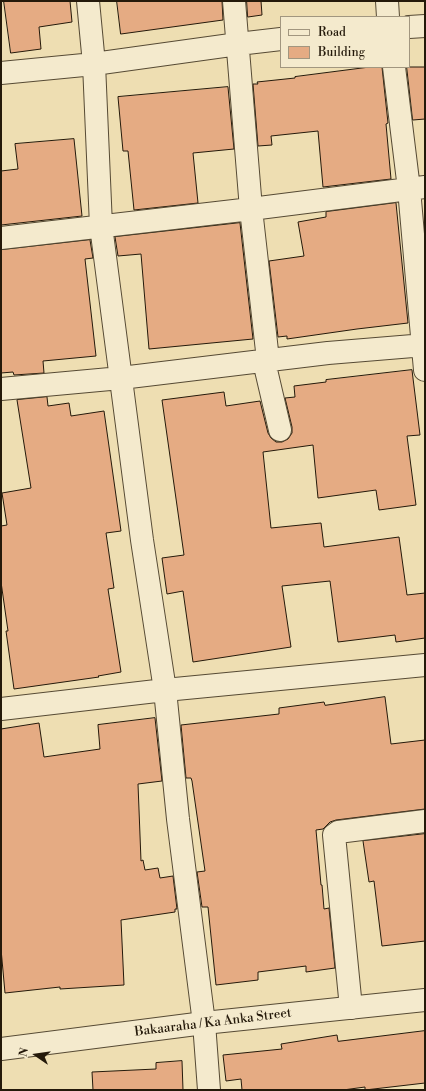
<!DOCTYPE html>
<style>
body{margin:0}
#map{position:relative;width:426px;height:1091px;overflow:hidden;background:#eedeb2;font-family:"Libre Bodoni",serif}
canvas{display:block}
.frame{position:absolute;inset:0;border:2px solid #24190a;pointer-events:none}
.legend{position:absolute;left:280px;top:16px;width:130px;height:52px;box-sizing:border-box;background:#f4eacd;border:1px solid #a1967f;margin:0;padding:5px 7px;list-style:none;font-size:12px;color:#24190a}
.legend li{display:flex;align-items:center;gap:8px;height:20px}
.legend b{width:20px;border:1px solid #a1967f}
.north{position:absolute;left:16px;top:1035px;width:40px;height:40px;-webkit-text-stroke:3px #f4eacd;paint-order:stroke;rotate:283deg;font-size:11px;font-weight:700;line-height:16px;text-align:center;color:#24190a}
.north::after{content:'';display:block;margin:auto;width:14px;height:18px;background:#24190a;clip-path:polygon(50% 0,100% 100%,50% 72%,0 100%)}
</style>
<div id="map">
<canvas width="426" height="1091"></canvas>
<div class="frame"></div>
<ul class="legend">
<li><b style="height:5px;background:#f4eacd"></b>Road</li>
<li><b style="height:11px;background:#e5ab83"></b>Building</li>
</ul>
<div class="north">N</div>
</div>
<script>
const context = document.querySelector('canvas').getContext('2d');
context.lineJoin = 'round';
function fill(path, color) { context.fillStyle = color; context.fill(path, 'evenodd'); }
function stroke(path, color, width, dash) { context.strokeStyle = color; context.lineWidth = width; context.lineCap = dash ? 'butt' : 'round'; context.setLineDash(dash || []); context.stroke(path); }
function drawText(font, color, halo, rows, align = 'center') {
  context.font = font + ' "Libre Bodoni",serif'; context.lineWidth = 3; context.setLineDash([]); context.textBaseline = 'middle'; context.strokeStyle = halo; context.fillStyle = color; for (const [text, x, y, turn = 0] of rows) {
    context.save(); context.translate(x, y); context.rotate((+turn || 0) * Math.PI / 180); context.textAlign = isNaN(turn) ? turn : align; if (halo) context.strokeText(text, 0, 0); context.fillText(text, 0, 0); context.restore();
  }
}
const building = new Path2D(`
 M 4,1 L 70,1 L 72,22 L 39,27 L 41,49 L 11,53 Z
 M 117,1 L 222,1 L 223,20 L 121,34 Z
 M 247,1 L 261,1 L 262,15 L 248,17 Z
 M 370,67 L 382,67 L 388,123 L 386,124 L 391,179 L 323,187 L 318,131 L 271,136 L 272,145 L 258,146 L 253,84 L 258,84 L 257,82 L 295,78 L 295,77 Z
 M 407,67 L 425,67 L 425,119 L 413,120 Z
 M 228,87 L 234,149 L 193,153 L 198,203 L 134,210 L 128,151 L 123,151 L 118,97 Z
 M 74,139 L 82,216 L 1,225 L 1,171 L 18,169 L 15,144 Z
 M 396,203 L 408,323 L 357,329 L 287,339 L 287,336 L 278,337 L 269,261 L 304,256 L 298,222 L 326,217 L 326,212 Z
 M 240,223 L 253,339 L 149,349 L 141,254 L 118,256 L 115,237 Z
 M 90,240 L 93,258 L 85,259 L 96,356 L 43,361 L 44,373 L 14,375 L 13,372 L 1,373 L 1,250 Z
 M 412,370 L 420,435 L 407,436 L 416,505 L 379,510 L 376,490 L 318,498 L 313,445 L 263,452 L 271,528 L 321,523 L 324,547 L 399,537 L 407,595 L 425,593 L 425,638 L 396,642 L 395,635 L 338,642 L 330,581 L 282,586 L 291,647 L 193,662 L 183,591 L 167,594 L 162,558 L 184,555 L 162,400 L 224,392 L 226,406 L 260,401 L 268,433 L 271,438 L 276,442 L 282,442 L 288,439 L 292,433 L 292,427 L 285,398 L 295,397 L 294,386 L 326,382 L 326,380 Z
 M 47,397 L 48,406 L 69,403 L 71,416 L 104,411 L 121,531 L 106,533 L 114,588 L 108,589 L 121,672 L 98,676 L 99,677 L 14,689 L 6,631 L 8,631 L 1,582 L 1,526 L 7,525 L 2,493 L 31,488 L 17,400 Z
 M 385,697 L 391,744 L 425,740 L 425,809 L 336,820 L 330,822 L 323,829 L 316,830 L 321,885 L 322,885 L 324,909 L 329,908 L 335,968 L 306,972 L 306,966 L 258,972 L 258,980 L 216,985 L 208,907 L 202,907 L 197,872 L 205,871 L 192,781 L 191,778 L 186,778 L 181,725 L 279,714 L 279,708 L 324,702 L 325,705 Z
 M 155,718 L 162,781 L 138,784 L 141,861 L 143,860 L 145,870 L 158,868 L 160,878 L 173,876 L 177,909 L 175,909 L 175,912 L 121,920 L 124,985 L 60,989 L 60,987 L 5,993 L 1,949 L 1,729 L 39,723 L 44,757 L 100,749 L 98,725 Z
 M 425,834 L 425,941 L 382,946 L 374,881 L 369,882 L 363,841 Z
 M 425,1031 L 425,1083 L 365,1090 L 365,1087 L 343,1090 L 242,1090 L 241,1079 L 226,1081 L 223,1055 L 282,1049 L 281,1044 L 337,1035 L 338,1041 Z
 M 182,1061 L 183,1090 L 93,1090 L 92,1072 L 156,1069 L 156,1063 Z`);
const minor = new Path2D(`
 M 88,1 L 94,64 L 101,226 L 142,540 L 165,690 L 178,819 L 204,1023 L 209,1090
 M 234,1 L 251,209 L 268,360 L 266,370 L 280,430
 M 387,1 L 388,17
 M 409,27 L 425,26
 M 394,67 L 409,189 L 425,370
 M 1,73 L 94,64 L 238,44 L 281,39
 M 1,238 L 251,209 L 425,187
 M 1,389 L 121,378 L 328,353 L 425,345
 M 1,709 L 165,690 L 425,665
 M 351,1008 L 334,835 L 338,832 L 425,821`);
const tertiary = new Path2D(`
 M 1,1049 L 204,1023 L 425,1000`);
const streetNames = [
 ["Bakaaraha / Ka Anka Street",213,1023,-7]
];
fill(building, '#e5ab83');
stroke(building, '#24190a', 1);
stroke(minor, '#564a34', 24);
stroke(tertiary, '#564a34', 24);
stroke(minor, '#f4eacd', 22);
stroke(tertiary, '#f4eacd', 22);
drawText('13px', '#24190a', '#f4eacd', streetNames);
</script>
